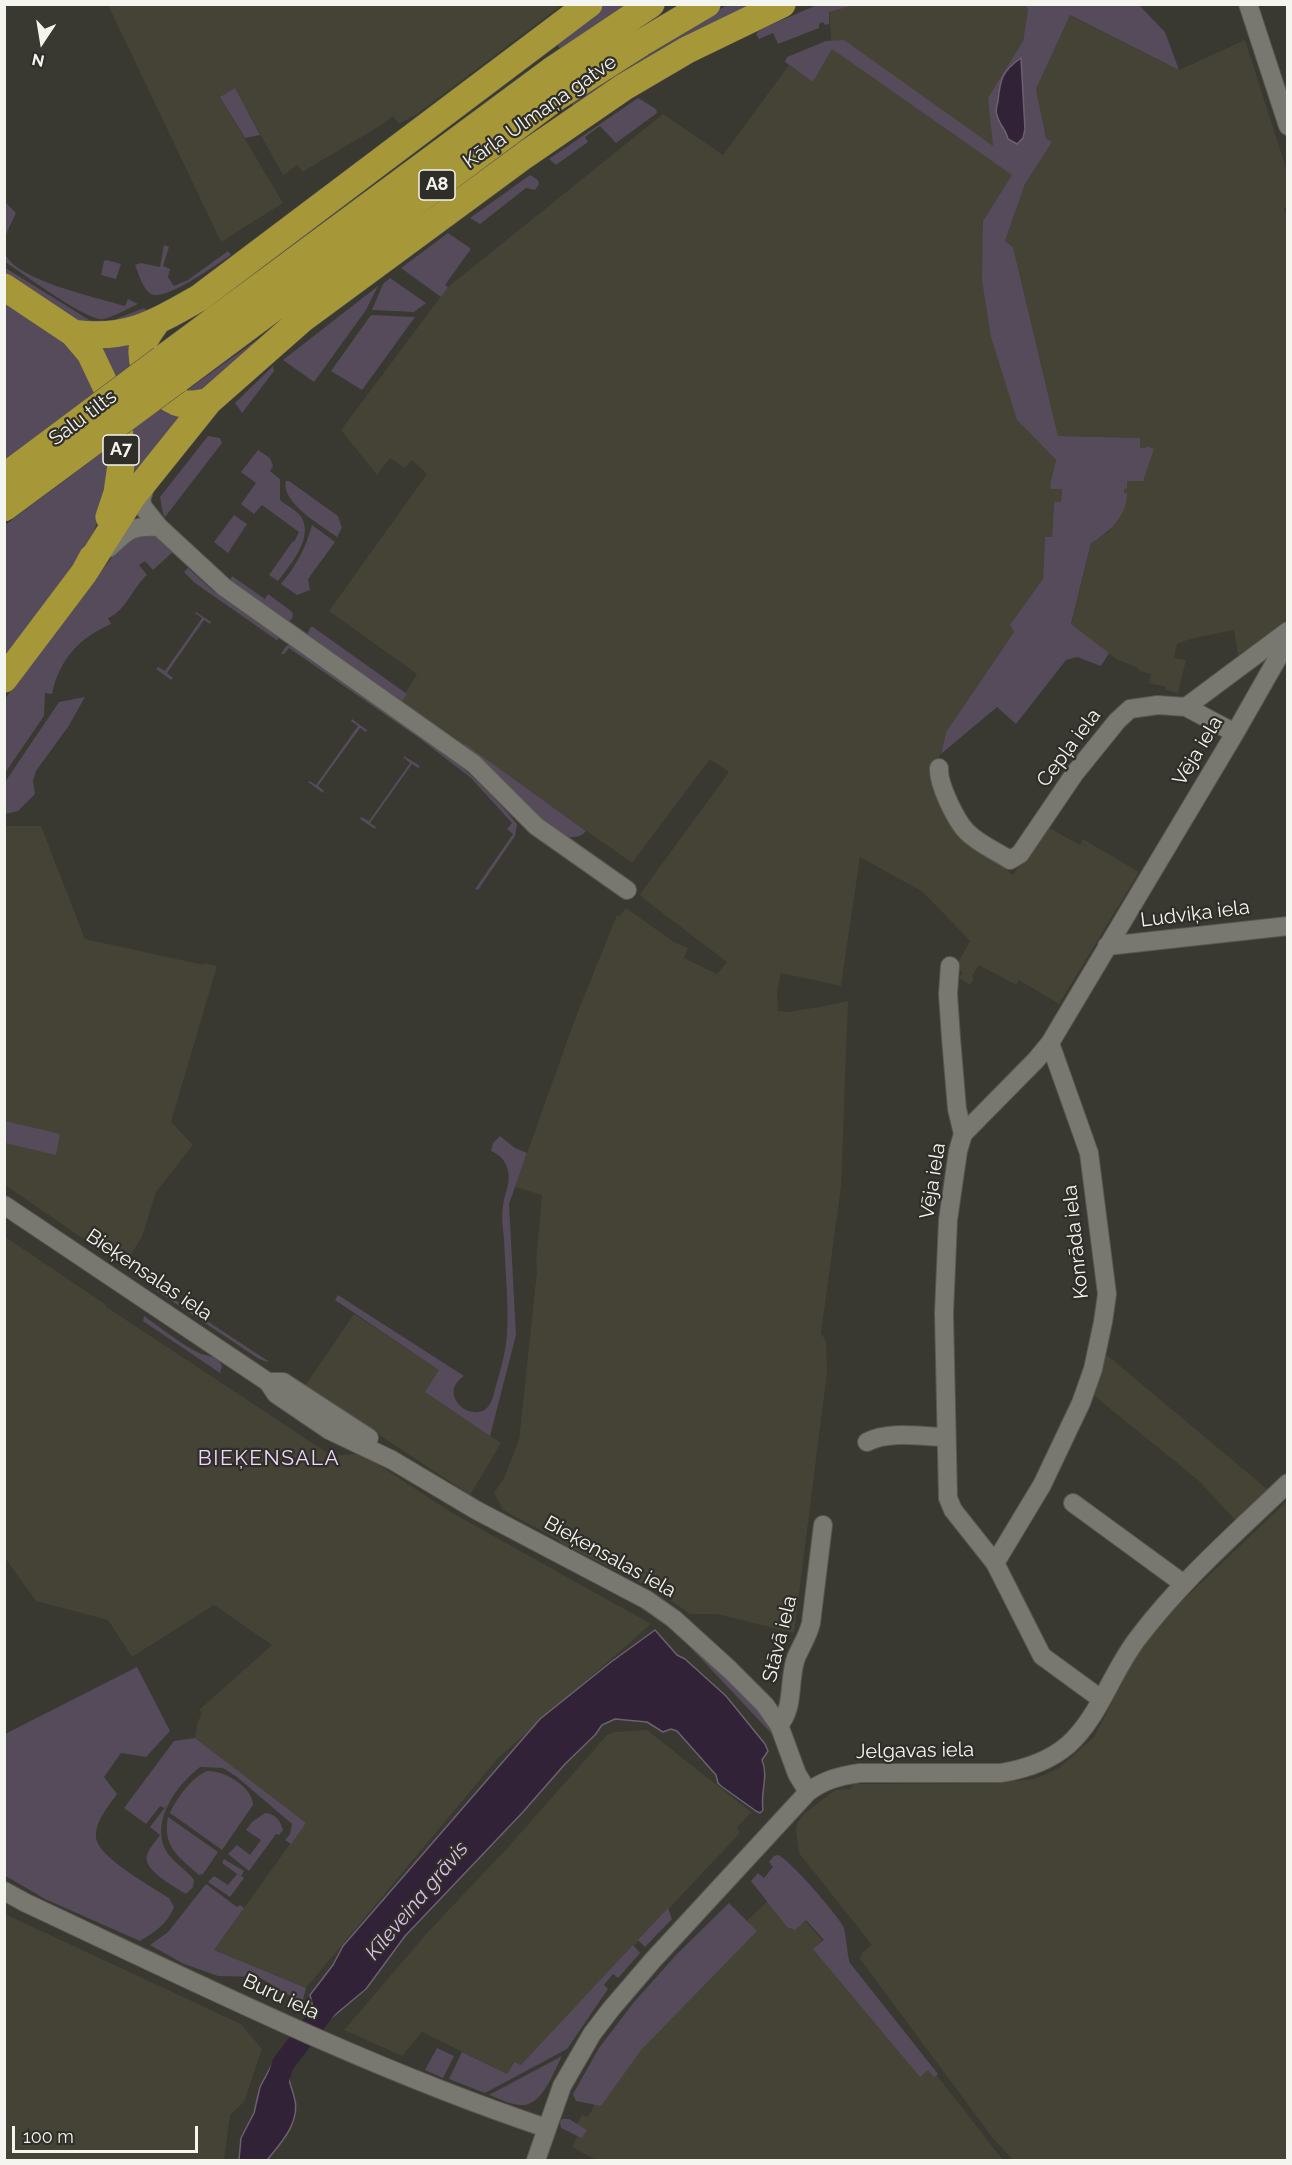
<!DOCTYPE html>
<meta charset="utf-8">
<style>
body{margin:0}
#map{position:relative;width:1292px;height:2165px;overflow:hidden;background:#393831;font-family:Raleway,sans-serif}
canvas{display:block}
.frame{position:absolute;inset:0;border:6px solid #f5f5f0;pointer-events:none}
.north{position:absolute;left:12px;top:12px;width:60px;height:60px;-webkit-text-stroke:4px #2f2e28;paint-order:stroke;rotate:192deg;font-size:16px;font-weight:700;line-height:24px;text-align:center;color:#f5f5f0}
.north::after{content:'';display:block;margin:auto;width:21px;height:27px;background:#f5f5f0;clip-path:polygon(50% 0,100% 100%,50% 72%,0 100%)}
.scale{position:absolute;left:12px;top:2126px;width:186px;height:27px;box-sizing:border-box;border:3px solid #f5f5f0;border-top:0;padding-left:8px;font-size:18px;line-height:21px;white-space:nowrap;color:#f5f5f0;-webkit-text-stroke:4px #2f2e28;paint-order:stroke}
</style>
<div id="map">
<canvas width="1292" height="2165"></canvas>
<div class="frame"></div>
<div class="north">N</div>
<div class="scale">100 m</div>
</div>
<script>
const context = document.querySelector('canvas').getContext('2d');
context.lineJoin = 'round';
function fill(path, color) { context.fillStyle = color; context.fill(path, 'evenodd'); }
function stroke(path, color, width, dash) { context.strokeStyle = color; context.lineWidth = width; context.lineCap = dash ? 'butt' : 'round'; context.setLineDash(dash || []); context.stroke(path); }
function drawText(font, color, halo, rows, align = 'center') {
  context.font = font + ' Raleway,sans-serif'; context.lineWidth = 4.5; context.setLineDash([]); context.textBaseline = 'middle'; context.strokeStyle = halo; context.fillStyle = color; for (const [text, x, y, turn = 0] of rows) {
    context.save(); context.translate(x, y); context.rotate((+turn || 0) * Math.PI / 180); context.textAlign = isNaN(turn) ? turn : align; if (halo) context.strokeText(text, 0, 0); context.fillText(text, 0, 0); context.restore();
  }
}
const built = new Path2D(`
 M 854,4 L 1026,5 L 1028,10 L 1023,41 L 989,98 L 995,162 L 1013,175 L 983,221 L 1017,420 L 1056,460 L 1050,485 L 1062,489 L 1061,502 L 1054,502 L 1052,537 L 1045,537 L 1043,579 L 1011,625 L 1014,632 L 946,732 L 941,754 L 929,772 L 939,794 L 977,846 L 1013,875 L 1046,826 L 1080,845 L 1083,839 L 1139,872 L 1059,1004 L 1019,980 L 1016,985 L 979,965 L 972,976 L 974,978 L 970,985 L 959,978 L 963,972 L 955,968 L 970,941 L 923,892 L 860,857 L 841,986 L 781,973 L 777,991 L 778,1011 L 787,1012 L 820,1007 L 848,1001 L 841,1187 L 821,1333 L 826,1341 L 827,1373 L 794,1633 L 717,1614 L 690,1614 L 657,1591 L 562,1544 L 557,1539 L 503,1510 L 494,1493 L 504,1478 L 519,1440 L 537,1272 L 536,1261 L 542,1195 L 515,1187 L 575,1019 L 617,915 L 620,916 L 626,908 L 674,942 L 688,948 L 684,958 L 717,974 L 727,962 L 644,899 L 640,894 L 729,772 L 710,759 L 632,863 L 401,700 L 417,674 L 329,611 L 427,474 L 412,460 L 405,468 L 390,458 L 377,475 L 341,430 L 448,287 L 663,114 L 723,155 L 789,65 L 813,82 L 832,49 L 829,12 Z
 M 108,5 L 562,5 L 417,114 L 399,124 L 393,116 L 380,126 L 302,172 L 298,165 L 283,175 L 235,89 L 220,97 L 283,203 L 221,242 Z
 M 1069,15 L 1179,70 L 1245,40 L 1287,171 L 1287,207 L 1284,209 L 1288,220 L 1287,619 L 1238,656 L 1234,630 L 1190,639 L 1177,644 L 1174,658 L 1186,660 L 1178,693 L 1166,690 L 1166,687 L 1149,683 L 1151,674 L 1140,671 L 1138,668 L 1118,660 L 1071,625 L 1091,543 L 1110,531 L 1127,493 L 1124,493 L 1124,488 L 1127,481 L 1147,448 L 1140,448 L 1140,438 L 1058,436 L 1013,247 L 1005,241 L 1025,184 L 1052,142 L 1046,138 L 1036,89 Z
 M 5,826 L 41,826 L 85,939 L 204,965 L 205,963 L 217,966 L 171,1122 L 193,1145 L 156,1192 L 142,1237 L 123,1266 L 5,1185 Z
 M 4,1236 L 105,1304 L 105,1306 L 332,1456 L 361,1453 L 449,1511 L 651,1624 L 498,1758 L 306,1988 L 214,1950 L 305,1823 L 195,1738 L 198,1721 L 202,1714 L 199,1710 L 272,1645 L 214,1605 L 132,1657 L 108,1620 L 36,1601 L 5,1558 Z
 M 354,1314 L 440,1370 L 426,1393 L 501,1443 L 470,1495 L 305,1386 Z
 M 1102,1351 L 1267,1489 L 1236,1521 L 1199,1481 L 1092,1394 Z
 M 1287,1501 L 1287,2160 L 1013,2160 L 992,2137 L 860,1959 L 862,1953 L 872,1945 L 799,1853 L 796,1832 L 797,1823 L 805,1813 L 835,1790 L 850,1789 L 854,1784 L 997,1783 L 1034,1779 L 1059,1768 L 1094,1737 L 1134,1659 L 1163,1619 Z
 M 647,1730 L 751,1812 L 737,1828 L 740,1833 L 521,2066 L 513,2062 L 507,2074 L 422,2032 L 402,2056 L 344,2030 L 427,1933 L 510,1845 L 607,1735 L 614,1732 Z
 M 779,1890 L 917,2050 L 1003,2160 L 596,2160 L 572,2147 L 577,2137 L 572,2133 L 582,2115 L 588,2117 L 594,2106 L 591,2101 L 715,1952 Z
 M 5,1914 L 241,2024 L 262,2049 L 244,2102 L 230,2115 L 224,2160 L 5,2160 Z`);
const green = new Path2D(`
 M 602,5 L 629,5 L 561,50 L 557,44 L 561,35 Z
 M 727,5 L 766,5 L 576,110 L 572,104 L 624,67 Z
 M 817,5 L 854,5 L 829,12 L 829,24 L 825,25 L 823,22 L 819,24 L 819,28 L 778,44 L 773,33 L 759,39 L 756,34 L 761,29 Z
 M 1026,5 L 1139,5 L 1165,32 L 1179,70 L 1070,15 L 1036,89 L 1046,138 L 1052,142 L 1025,184 L 1005,241 L 1013,247 L 1058,436 L 1140,438 L 1140,448 L 1147,448 L 1147,446 L 1154,449 L 1143,481 L 1127,481 L 1127,488 L 1124,489 L 1124,493 L 1127,493 C 1127,516 1110,532 1091,543 L 1071,624 L 1109,653 L 1101,666 L 1077,657 L 1066,660 L 1016,724 L 997,707 L 941,754 L 946,732 L 1014,632 L 1010,625 L 1043,579 L 1045,537 L 1052,537 L 1054,502 L 1061,502 L 1062,489 L 1051,489 L 1050,485 L 1056,460 L 1017,420 L 991,337 L 982,280 L 983,221 L 1012,175 L 832,49 L 813,82 L 785,62 L 787,57 L 826,41 L 844,40 L 993,146 L 988,98 L 1023,41 L 1028,10 Z
 M 235,88 L 260,135 L 245,138 L 220,97 Z
 M 638,98 L 656,109 L 657,113 L 616,143 L 600,126 L 585,137 L 588,142 L 556,165 L 549,159 Z
 M 530,175 L 538,180 L 539,184 L 535,190 L 526,188 L 480,224 L 470,218 Z
 M 4,201 L 16,213 C 11,225 1,239 5,253 C 14,280 99,298 125,306 L 128,299 L 138,304 C 127,309 115,316 104,319 C 89,323 21,272 5,262 Z
 M 448,233 L 470,248 L 470,250 L 445,285 L 448,287 L 441,297 L 401,268 Z
 M 164,245 L 169,247 L 163,266 L 170,269 L 168,277 L 174,286 L 188,280 L 228,251 L 231,255 C 217,264 165,302 151,294 C 142,288 139,274 135,265 L 141,263 L 160,267 Z
 M 106,260 L 121,264 L 116,279 L 101,275 L 104,261 Z
 M 4,267 L 94,323 L 103,324 L 144,308 L 150,313 L 90,328 L 5,276 Z
 M 390,278 L 426,303 L 414,312 L 372,310 L 383,284 Z
 M 378,286 L 366,310 L 314,382 L 283,360 Z
 M 5,299 L 76,349 L 98,390 L 5,460 Z
 M 371,315 L 415,317 L 362,390 L 331,371 Z
 M 280,323 L 198,392 L 186,391 Z
 M 139,336 L 137,361 L 113,378 L 97,345 Z
 M 273,366 L 274,371 L 242,413 L 235,403 Z
 M 168,403 L 194,410 L 125,496 L 130,429 Z
 M 208,436 L 220,438 L 222,443 L 165,517 L 163,513 L 160,497 Z
 M 111,446 C 107,483 104,514 86,548 L 5,659 L 5,525 Z
 M 258,450 L 270,458 L 273,466 L 270,471 L 280,479 L 280,500 C 286,505 298,511 302,518 C 313,539 290,565 278,581 L 269,575 L 293,541 L 294,542 L 299,532 L 262,505 L 254,514 L 241,504 L 256,483 L 241,472 Z
 M 286,481 L 289,481 L 338,516 L 342,528 L 337,537 C 322,526 280,502 286,481 Z
 M 234,515 L 247,524 L 228,553 L 214,542 Z
 M 312,525 L 335,542 L 308,579 L 310,590 L 297,595 L 281,584 C 296,566 306,548 312,525 Z
 M 148,530 L 175,550 L 153,570 L 145,561 L 139,565 L 147,575 C 132,588 126,611 108,618 L 111,624 C 79,638 59,660 52,694 L 45,693 L 44,716 L 5,773 L 4,700 L 128,536 Z
 M 188,568 L 213,591 L 278,637 L 278,641 L 195,583 L 184,572 Z
 M 232,576 L 265,599 L 268,594 L 291,611 L 293,614 L 292,619 L 287,622 L 229,582 Z
 M 196,612 L 211,622 L 210,624 L 204,620 L 167,673 L 173,678 L 171,680 L 156,669 L 158,667 L 165,671 L 202,618 L 195,613 Z
 M 311,627 L 313,627 L 407,694 L 402,701 L 308,637 L 307,634 Z
 M 289,645 C 367,698 458,750 517,824 L 515,836 L 478,890 L 475,889 L 513,834 L 507,829 L 512,823 L 471,778 L 419,738 L 289,648 L 284,654 L 281,654 L 286,646 Z
 M 85,697 L 68,727 L 36,771 L 33,781 L 35,794 L 18,811 L 5,814 L 5,782 L 59,702 Z
 M 352,719 L 367,730 L 366,732 L 360,728 L 318,786 L 324,791 L 323,793 L 308,782 L 309,781 L 316,785 L 358,726 L 351,721 Z
 M 465,744 L 586,831 C 582,836 576,838 569,837 C 552,835 480,763 463,747 Z
 M 404,756 L 420,766 L 418,768 L 412,764 L 370,823 L 376,827 L 375,829 L 360,819 L 361,817 L 369,821 L 410,763 L 403,757 Z
 M 5,1121 L 60,1134 L 56,1155 L 5,1143 Z
 M 500,1136 L 515,1148 L 527,1153 L 509,1204 L 516,1335 L 490,1436 L 425,1392 L 439,1370 L 335,1300 L 338,1295 L 464,1376 C 432,1397 483,1433 493,1397 C 498,1377 506,1354 507,1334 C 509,1303 505,1270 504,1238 C 503,1228 501,1217 503,1206 C 504,1194 511,1183 508,1171 C 506,1161 500,1155 491,1151 L 493,1143 Z
 M 157,1288 L 268,1361 L 268,1362 L 259,1359 L 157,1291 Z
 M 144,1316 C 160,1327 182,1345 199,1353 C 209,1357 218,1355 222,1366 L 220,1373 L 143,1321 Z
 M 649,1612 L 688,1638 L 768,1719 L 774,1731 L 772,1734 L 675,1631 Z
 M 137,1667 L 170,1731 L 146,1757 L 121,1753 L 104,1777 L 117,1794 C 109,1806 96,1820 96,1835 C 94,1856 153,1887 169,1898 L 174,1907 C 168,1923 155,1932 140,1941 L 45,1899 L 4,1875 L 5,1734 Z
 M 195,1738 L 306,1823 L 291,1844 L 285,1840 L 290,1834 L 292,1824 L 237,1777 L 223,1768 L 200,1767 C 178,1784 151,1819 165,1849 C 171,1861 186,1869 194,1880 L 193,1887 L 186,1894 C 175,1887 142,1870 147,1855 C 149,1848 156,1841 160,1835 L 150,1827 L 167,1805 L 164,1808 L 160,1806 L 146,1824 L 124,1808 L 174,1741 Z
 M 207,1771 C 224,1770 253,1787 253,1805 L 222,1850 L 170,1813 C 176,1799 192,1777 207,1771 Z
 M 265,1813 C 276,1814 280,1820 283,1830 L 279,1835 L 276,1834 L 249,1871 L 228,1854 L 237,1845 L 250,1855 L 261,1840 L 246,1830 L 252,1822 Z
 M 168,1817 L 218,1852 L 203,1874 L 199,1875 C 179,1857 162,1847 168,1817 Z
 M 778,1855 C 790,1860 836,1913 843,1926 C 846,1932 847,1954 850,1963 L 938,2074 L 934,2077 L 928,2070 L 920,2077 L 813,1949 L 824,1940 L 806,1920 L 795,1930 L 787,1927 L 751,1881 L 758,1873 L 764,1878 L 773,1867 L 769,1862 L 774,1856 Z
 M 224,1859 L 244,1871 L 241,1876 L 244,1878 L 230,1897 L 208,1882 L 214,1876 L 228,1885 L 237,1874 L 222,1863 Z
 M 206,1884 L 237,1907 L 240,1905 L 244,1908 L 214,1950 L 306,1988 L 302,2003 L 259,1977 L 218,1976 L 184,1964 L 150,1945 L 168,1932 Z
 M 729,1903 L 757,1931 L 641,2050 L 601,2106 L 576,2101 L 573,2094 L 599,2048 L 634,2002 L 677,1954 Z
 M 668,1908 L 672,1919 L 645,1947 L 638,1940 Z
 M 633,1945 L 640,1953 L 618,1978 L 613,1974 L 604,1985 L 608,1989 L 567,2049 L 485,2093 L 449,2079 L 462,2052 L 507,2074 L 514,2062 L 521,2065 Z
 M 437,2048 L 454,2056 L 443,2078 L 425,2070 Z
 M 562,2056 C 554,2071 542,2107 521,2105 C 511,2105 498,2098 489,2095 Z
 M 562,2119 L 569,2119 L 587,2130 L 582,2138 L 561,2128 L 560,2122 Z`);
const water = new Path2D(`
 M 1021,58 L 1025,129 L 1023,138 L 1017,144 L 1008,139 C 1006,129 999,125 997,115 C 995,111 997,106 998,101 C 1000,80 1002,71 1021,58 Z
 M 655,1630 L 677,1655 L 685,1659 L 726,1696 L 765,1744 L 768,1751 L 762,1760 C 769,1776 760,1793 763,1810 L 760,1813 L 756,1811 L 721,1786 L 718,1783 L 716,1775 L 677,1731 L 671,1729 L 663,1732 L 647,1722 L 615,1719 L 602,1725 L 595,1735 L 565,1764 L 522,1813 L 405,1936 L 366,1989 L 330,2019 L 324,2021 L 311,2011 L 313,2008 L 310,1995 L 333,1965 L 343,1946 L 540,1719 L 611,1662 Z
 M 275,2059 L 288,2068 C 287,2079 291,2085 294,2096 C 302,2121 281,2143 267,2160 L 239,2160 L 241,2138 L 254,2113 L 260,2087 Z`);
const river = new Path2D(`
 M 274,2092 L 283,2064 L 338,1992`);
const minor = new Path2D(`
 M 1248,4 L 1288,126
 M 146,484 L 141,500 L 143,507 L 159,527 L 224,587 L 474,764 L 536,826 L 627,890
 M 109,548 C 128,530 132,525 159,527
 M 1186,707 L 1288,631
 M 939,768 C 938,784 956,821 967,832 C 979,844 996,851 1010,860 L 1020,854 L 1075,773 L 1117,721 L 1130,709 L 1158,705 L 1186,707 L 1235,733
 M 1107,946 L 1288,926
 M 950,966 L 948,994 L 951,1038 L 957,1109 L 963,1134
 M 4,1205 L 268,1382 L 276,1394 L 329,1430 L 392,1460 L 476,1510 L 647,1600 L 674,1619 L 730,1670 L 765,1705 L 779,1725 L 797,1774 L 808,1792
 M 268,1382 L 283,1382 L 369,1438
 M 867,1442 C 889,1430 922,1437 946,1437
 M 1073,1503 L 1177,1579 L 1182,1585
 M 995,1563 L 1042,1485 L 1081,1403 L 1093,1369 L 1103,1322 L 1107,1294 L 1089,1153 L 1050,1043
 M 1101,1699 L 1042,1656 L 995,1563 L 953,1510 L 948,1498 L 944,1313 L 948,1220 L 958,1151 L 963,1134 L 1036,1060 L 1050,1043 L 1235,733 L 1288,640
 M 779,1725 C 795,1707 788,1680 796,1658 C 801,1646 808,1636 811,1623 L 823,1525
 M 4,1891 L 26,1903 C 197,1983 367,2068 546,2128
 M 536,2160 L 562,2086 L 592,2034 L 611,2009 L 653,1960 L 808,1792 C 824,1780 839,1776 860,1773 L 1001,1773 C 1026,1769 1049,1761 1068,1745 C 1100,1716 1112,1671 1138,1638 C 1181,1581 1236,1533 1288,1483`);
const highway = new Path2D(`
 M 4,287 L 73,333 L 90,353 L 108,391 L 119,421 L 121,465 L 117,493 L 109,517
 M 155,324 C 150,332 141,342 142,353 C 142,373 158,394 176,402 C 187,406 198,404 209,401
 M 73,333 C 126,341 155,323 199,298 L 589,4
 M 162,359 L 551,71 L 651,4
 M 177,380 L 558,96 L 641,43 L 707,4
 M 84,573 L 132,497 L 209,401 L 301,320 L 525,155 L 624,87 L 687,50 L 782,4
 M 4,679 L 84,573 L 92,558`);
const highwayBridge = new Path2D(`
 M 4,477 L 162,359
 M 4,508 L 177,380`);
const shields = [
 [437,185,36],
 [121,450,36]
];
const shieldNames = [
 ["A8",437,185],
 ["A7",121,450]
];
const streetNames = [
 ["Kārļa Ulmaņa gatve",540,112,-35],
 ["Salu tilts",83,418,-37],
 ["Cepļa iela",1069,748,-53],
 ["Vēja iela",1198,751,-59],
 ["Ludviķa iela",1195,914,-7],
 ["Vēja iela",933,1181,-81],
 ["Konrāda iela",1076,1242,-96],
 ["Bieķensalas iela",149,1275,34],
 ["Bieķensalas iela",610,1557,29],
 ["Stāvā iela",780,1639,-76],
 ["Jelgavas iela",915,1751,-1],
 ["Buru iela",281,1997,25]
];
const neighbourhoodNames = [
 ["BIEĶENSALA",269,1459]
];
const waterNames = [
 ["Kīleveina grāvis",417,1901,-50]
];
fill(built, '#444336');
fill(green, '#554b5b');
fill(water, '#312238');
stroke(water, '#6c616f', 1.5);
stroke(river, '#312238', 22);
stroke(minor, '#575751', 20);
stroke(highway, '#575751', 28);
stroke(minor, '#787770', 18);
stroke(highway, '#a69738', 27);
stroke(highwayBridge, '#575751', 28, []);
stroke(highwayBridge, '#a69738', 27);
for (const [x, y, w] of shields) { const box = new Path2D(); box.roundRect(x - w / 2, y - 15, w, 30, 4.5); context.fillStyle = '#2f2e28'; context.fill(box); stroke(box, '#f5f5f0', 1.5); }
drawText('bold 18px', '#f5f5f0', null, shieldNames);
drawText('20px', '#f5f5f0', '#2f2e28', streetNames);
context.letterSpacing = '1.5px';
drawText('21px', '#f0d6fe', '#2f2e28', neighbourhoodNames);
context.letterSpacing = '0px';
drawText('italic 21px', '#dfbff0', '#2f2e28', waterNames);
</script>
